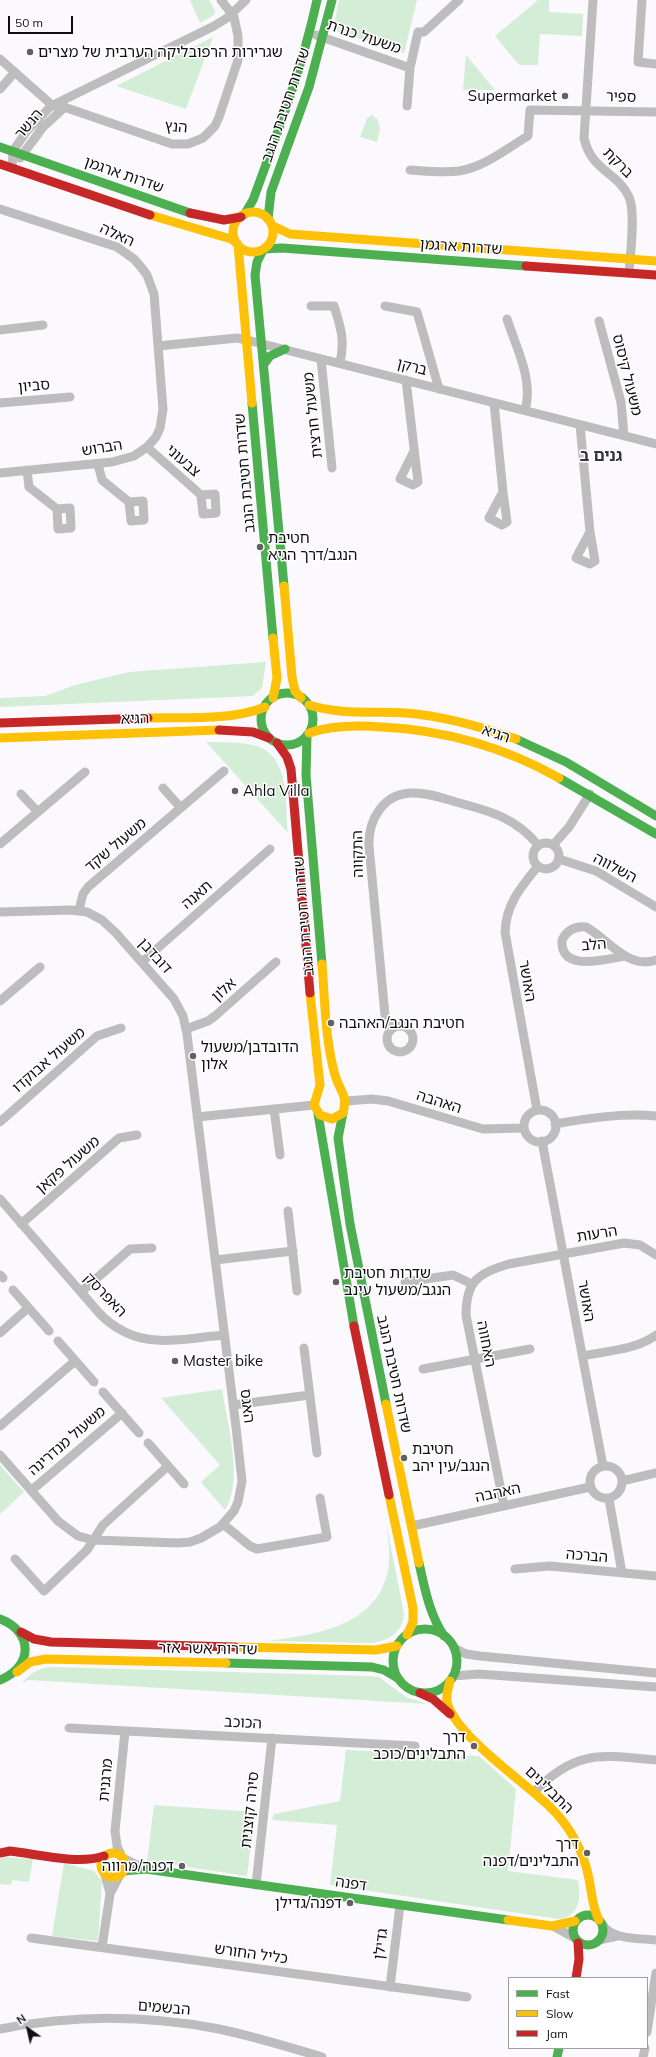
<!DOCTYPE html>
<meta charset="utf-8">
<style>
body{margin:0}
#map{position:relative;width:656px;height:2057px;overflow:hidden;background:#fbf9fd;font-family:Mulish,sans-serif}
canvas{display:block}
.legend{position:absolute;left:508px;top:1977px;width:140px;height:72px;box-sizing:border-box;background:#fff;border:1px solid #9f9fa0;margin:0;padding:5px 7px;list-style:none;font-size:12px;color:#100e11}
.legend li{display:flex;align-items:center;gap:8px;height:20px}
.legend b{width:20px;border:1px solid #9f9fa0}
.north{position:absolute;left:8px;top:2009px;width:40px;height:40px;-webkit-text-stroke:3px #fff;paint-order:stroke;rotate:326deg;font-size:11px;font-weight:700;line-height:16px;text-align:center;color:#100e11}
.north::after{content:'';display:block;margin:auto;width:14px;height:18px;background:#100e11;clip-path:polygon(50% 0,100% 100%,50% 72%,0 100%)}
.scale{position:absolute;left:8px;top:16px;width:65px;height:18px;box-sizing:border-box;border:2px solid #100e11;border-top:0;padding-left:5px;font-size:12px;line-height:14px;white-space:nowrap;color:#100e11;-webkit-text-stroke:3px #fff;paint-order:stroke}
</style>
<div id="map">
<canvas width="656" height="2057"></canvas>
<ul class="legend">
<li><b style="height:5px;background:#4caf50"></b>Fast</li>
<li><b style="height:5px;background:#ffc107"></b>Slow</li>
<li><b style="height:5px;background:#c62828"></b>Jam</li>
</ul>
<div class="north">N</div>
<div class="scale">50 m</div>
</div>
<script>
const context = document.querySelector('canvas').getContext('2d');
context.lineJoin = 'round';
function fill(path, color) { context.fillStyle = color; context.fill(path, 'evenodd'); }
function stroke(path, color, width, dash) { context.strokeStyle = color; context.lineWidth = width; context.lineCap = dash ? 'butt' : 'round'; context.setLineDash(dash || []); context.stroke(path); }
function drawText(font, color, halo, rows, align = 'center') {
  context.font = font + ' Mulish,"Noto Sans Hebrew",sans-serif'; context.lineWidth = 3; context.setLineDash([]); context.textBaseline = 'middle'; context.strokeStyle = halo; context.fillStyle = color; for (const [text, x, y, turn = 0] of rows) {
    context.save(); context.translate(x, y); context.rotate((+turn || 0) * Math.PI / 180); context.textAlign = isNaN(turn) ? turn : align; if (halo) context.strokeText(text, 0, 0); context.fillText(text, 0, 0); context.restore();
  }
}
const green = new Path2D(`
 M 190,0 L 209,0 L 215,10 L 214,15 L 200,23 Z
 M 339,0 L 417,0 L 404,53 L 335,31 L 334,24 Z
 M 538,0 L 549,0 L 549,12 L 583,14 L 582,36 L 540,34 L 538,65 L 519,65 L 495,36 Z
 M 213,37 L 186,109 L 116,86 Z
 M 466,55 L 495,90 L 463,90 Z
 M 372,115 L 378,120 L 380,129 L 377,142 L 360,137 L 367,118 Z
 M 266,662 L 262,688 L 253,696 L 0,707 L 0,698 L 45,696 L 75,685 L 129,672 Z
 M 206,742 C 221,742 237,742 252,745 C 291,753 285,802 288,833 Z
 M 222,1389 C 227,1423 244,1480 225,1510 L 201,1482 L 220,1465 L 161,1398 Z
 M 0,1465 L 24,1492 L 0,1514 Z
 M 386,1522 L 404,1614 C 402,1633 390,1640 372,1643 L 267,1641 C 314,1635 376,1627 388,1571 C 391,1555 388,1538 386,1522 Z
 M 52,1667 L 370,1676 L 379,1677 L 406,1697 L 427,1704 L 29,1680 L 22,1683 C 31,1673 38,1668 52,1667 Z
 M 346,1750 L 479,1756 L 516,1789 L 508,1871 L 578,1880 C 581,1898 580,1917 558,1919 L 330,1885 L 337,1825 L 272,1820 L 274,1814 L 340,1801 Z
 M 154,1805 L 255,1812 L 247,1876 L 147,1861 Z
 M 5,1857 L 33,1859 L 29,1882 L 12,1880 L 11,1885 L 0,1884 L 0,1859 Z
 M 64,1863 L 94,1871 L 102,1881 L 98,1941 L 52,1936 Z`);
const street = new Path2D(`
 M 593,0 L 584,138 C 591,171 618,172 629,197 C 636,212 630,256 629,273
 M 642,0 L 638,62 L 656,64
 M 316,35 L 410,68
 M 0,59 L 53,106 L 64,107 L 172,144 L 188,144 L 203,138 L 215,126 L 219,117 L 238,60 L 238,36 L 234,17 L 221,0
 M 0,89 L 15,72
 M 407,106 L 410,68 L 418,32 L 424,32 L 459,0
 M 20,158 L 43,127 L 65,107
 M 12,168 L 13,151 L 26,132 L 51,106 L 214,26 L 227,18 L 246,0
 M 410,170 C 426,171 443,173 459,171 C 484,167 506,149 528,136 L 530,110 L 656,112
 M 0,209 L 117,247 L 134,259 L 141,267 L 147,275 L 154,294 L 163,409 L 160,428 L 156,437 L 147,447 L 134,456 L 112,462 L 0,473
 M 311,306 L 334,306 C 341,328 345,340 340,363
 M 385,306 L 417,312 L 439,389
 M 507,319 C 516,347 534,381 525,410
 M 599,321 L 621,402 L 624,436
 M 0,330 L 43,325
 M 158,346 L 237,338 L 247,340 L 656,444
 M 321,359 L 332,468
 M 406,380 L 418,482 L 413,485 L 400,479 L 413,453
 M 0,403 L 70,397
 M 494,403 L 503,492 L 507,522 L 502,525 L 489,518 L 503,492
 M 580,425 L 590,532 L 595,561 L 590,564 L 576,558 L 590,532
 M 147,447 L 201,495 L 203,514 L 216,513 L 215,494 L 201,495
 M 98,464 L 102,480 L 129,502 L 143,501 L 144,520 L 131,521 L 129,502
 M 27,470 L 29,487 L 57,509 L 70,508 L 71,528 L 58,529 L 57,509
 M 163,788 L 181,808
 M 21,794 L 38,812
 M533 856a13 13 0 1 1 26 0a13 13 0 1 1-26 0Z
 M 0,844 L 85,772
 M 554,844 L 569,827 L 590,794
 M 559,859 L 596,871 L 656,907
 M 79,910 L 83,894 L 88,887 L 224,771
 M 0,912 L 71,910 L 87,912 L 102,920 L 116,933 L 174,999 L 183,1016 L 187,1034 L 236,1427 L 242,1481 L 238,1502 L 234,1511 L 220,1527 L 201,1538 L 190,1542 L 178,1543 L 93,1540 L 78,1536 L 58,1521 L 0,1455
 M 625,956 C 606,959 560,973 562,940 C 567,930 575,926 586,927 C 608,939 628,970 656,960
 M 142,962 L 270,849
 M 0,1001 L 40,967
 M387 1039a13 13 0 1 1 26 0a13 13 0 1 1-26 0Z
 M 392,1028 L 385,1015 L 369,846 C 368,820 383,794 411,793 C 426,792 442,798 456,802 C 489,811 515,817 538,845
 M 186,1029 L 208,1021 L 215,1016 L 276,962
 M 346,1101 L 372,1099 L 388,1101 L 483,1129 L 524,1128
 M 274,1109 L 280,1155
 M 537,1110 L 505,932 C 506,904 521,887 538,866
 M524 1126a16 16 0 1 1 32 0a16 16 0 1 1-32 0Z
 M 197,1117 L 314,1105
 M 0,1122 L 97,1036 L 121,1028
 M 555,1124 C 589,1118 622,1113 656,1116
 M 542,1141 L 603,1466
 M 0,1199 L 100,1314 C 138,1352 177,1339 224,1335
 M 288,1211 L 297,1291
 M 21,1224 L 119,1138 L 137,1135
 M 215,1260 L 293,1251
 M 0,1275 L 3,1278
 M 405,1282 L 453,1275 L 472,1284
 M 13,1290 L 49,1331
 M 81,1292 L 130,1249 L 152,1248
 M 0,1333 L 28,1308
 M 58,1341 L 94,1382
 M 304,1348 L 317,1453
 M 582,1356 C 606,1351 636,1350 656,1335
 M 423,1369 L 530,1349
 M 103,1392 L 139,1433
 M 233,1405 L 310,1395
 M 0,1426 L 75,1361
 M 148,1443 L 184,1484
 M590 1482a16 16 0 1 1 32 0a16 16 0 1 1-32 0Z
 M 622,1481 L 656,1473
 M 32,1490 L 122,1413
 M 609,1499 L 622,1573
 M 504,1506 L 466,1315 C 466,1281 478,1273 509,1264 L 624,1243 L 640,1245 L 656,1255
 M 223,1524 L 250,1546 L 257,1549 L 327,1537 L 320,1498
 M 412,1526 L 590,1487
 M 15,1559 L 44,1591 L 87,1550 L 103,1525 L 168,1466
 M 515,1569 L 550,1566 L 656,1576
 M 454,1648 L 466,1654 L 480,1656 L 656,1673
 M 453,1676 L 479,1674 L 656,1687
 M 69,1728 L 415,1746
 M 534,1792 C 576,1749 601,1755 656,1760
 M 122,1857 L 117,1846 L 115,1831 L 125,1731
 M 123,1858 L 143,1868
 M 105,1875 L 110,1893
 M 256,1885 L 272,1738
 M 602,1924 C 611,1940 639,1938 656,1940
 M 553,1926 L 573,1937
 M 31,1938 L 467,1997
 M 599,1940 L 617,1936
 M 102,1947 L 110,1894 L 120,1875
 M 390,1987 L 400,1905
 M 0,2029 C 71,2015 147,2015 219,2029 C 253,2036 288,2047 322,2057
 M 647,2032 L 656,1973
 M 643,2057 L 645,2048`);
const fast = new Path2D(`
 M 0,147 L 190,213
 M 244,215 L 253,200 C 277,134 302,69 317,0
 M 268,219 L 271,192 L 309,87 L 332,0
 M 265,249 L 282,248 L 526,266
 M 263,250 L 257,262 L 255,275 L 284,586
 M 264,364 L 270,356 L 285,349
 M 252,403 L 273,638
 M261 719a26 26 0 1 1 52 0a26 26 0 1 1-52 0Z
 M 307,735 L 306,775 L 322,964
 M 516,739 L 566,762 L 656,816
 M 559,778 L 656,834
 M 343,1113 L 338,1138 L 350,1224 L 386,1404
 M 318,1114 L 354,1326
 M 419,1563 C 425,1589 429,1613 444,1636
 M 0,1619 C 34,1632 33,1667 0,1680
 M393 1661a32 32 0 1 1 64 0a32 32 0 1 1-64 0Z
 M 226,1663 L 372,1667 L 384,1670 L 399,1679
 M 123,1871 L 146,1869 L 508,1920
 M573 1930a15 15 0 1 1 30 0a15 15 0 1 1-30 0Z
 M 557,2057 L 559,2048`);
const slow = new Path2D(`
 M233 232a20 20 0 1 1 40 0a20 20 0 1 1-40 0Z
 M 150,215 L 231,239 L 237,243
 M 273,226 L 290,234 L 656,261
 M 238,245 L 252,403
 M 284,586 L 292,677 L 295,691 L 301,698
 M 273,698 L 277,678 L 273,638
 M 309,705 C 341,715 373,711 406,713 C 443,716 482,727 516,739
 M 148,718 C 184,717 231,721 265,707
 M 309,733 C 332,725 357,725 382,727 C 444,730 504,747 559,778
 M 0,738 L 219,730
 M 310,993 L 320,1085 L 314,1105 L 320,1115 L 332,1119 L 343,1113 C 348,1093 340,1093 335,1075 C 325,1040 325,1001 322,964
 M 386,1404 L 419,1563
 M 389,1495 L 413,1608 L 413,1622 L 407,1635
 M 235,1647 L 376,1650 L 397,1646
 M 17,1672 L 30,1662 L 46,1659 L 226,1663
 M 450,1681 C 448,1688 446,1695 447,1702 C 456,1736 522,1780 549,1806 C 569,1825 584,1851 589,1879 C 592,1893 592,1907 599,1920
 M101 1865a12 12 0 1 1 24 0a12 12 0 1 1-24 0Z
 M 508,1920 L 552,1926 L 575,1921`);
const jam = new Path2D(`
 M 0,164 L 150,215
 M 190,213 L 224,220 L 241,217
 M 526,266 L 656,275
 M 0,723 L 148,718
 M 219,730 L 253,732 L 269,738
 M 277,743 L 287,757 L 291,769 L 310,993
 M 354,1326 L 389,1495
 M 21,1632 L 34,1639 L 51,1642 L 235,1647
 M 420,1693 L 433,1699 L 450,1714
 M 0,1853 L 10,1851 C 37,1854 78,1865 104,1856
 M 576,1978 L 579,1959 L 578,1943`);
const markers = [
 [30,52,4,"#626064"],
 [565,96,4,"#626064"],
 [260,547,4,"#626064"],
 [235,791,4,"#626064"],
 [331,1023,4,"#626064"],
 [193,1056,4,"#626064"],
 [336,1282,4,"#626064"],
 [175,1361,4,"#626064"],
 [404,1458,4,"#626064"],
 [474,1746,4,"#626064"],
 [587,1853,4,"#626064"],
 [182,1866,4,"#626064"],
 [350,1903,4,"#626064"]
];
const streetNames = [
 ["משעול כנרת",364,37,19],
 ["ספיר",621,97,2],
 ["שדרות חטיבת הנגב",286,105,-71],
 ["הנשר",29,124,-50],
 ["הנץ",176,127,5],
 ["ברקת",618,163,45],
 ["שדרות ארגמן",124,175,19],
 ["האלה",117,235,25],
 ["שדרות ארגמן",461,247,4],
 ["ברקן",412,367,14],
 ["משעול קיסוס",627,375,76],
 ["סביון",34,386,-5],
 ["משעול חרצית",313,415,-96],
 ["הברוש",102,448,-9],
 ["צבעוני",183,461,41],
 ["שדרות חטיבת הנגב",245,473,-95],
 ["הגיא",135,719,-2],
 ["הגיא",496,734,19],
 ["משעול שקד",116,845,-40],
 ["התקווה",358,854,-91],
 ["השלווה",615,868,28],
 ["תאנה",197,895,-41],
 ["שדרות חטיבת הנגב",304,916,-95],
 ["הלב",594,945,-5],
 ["דובדבן",155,956,48],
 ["האושר",527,981,80],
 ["אלון",224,990,-42],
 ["משעול אבוקדו",49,1060,-41],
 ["האהבה",439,1102,18],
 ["משעול פקאן",68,1165,-41],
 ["הרעות",597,1234,-9],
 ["האפרסק",105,1295,46],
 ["האושר",586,1301,80],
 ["האחווה",486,1344,79],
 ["שדרות חטיבת הנגב",394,1374,78],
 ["האגס",247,1406,83],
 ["משעול מנדרינה",67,1441,-41],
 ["האהבה",498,1493,-12],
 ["הברכה",587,1556,5],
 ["שדרות אשר אזר",208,1649,1],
 ["הכוכב",243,1723,3],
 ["מרגנית",106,1780,-85],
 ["התבלינים",549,1790,44],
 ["סירה קוצנית",250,1810,-84],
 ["דפנה",351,1884,8],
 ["גדילן",381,1944,-83],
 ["כליל החורש",251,1954,8],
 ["הבשמים",164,2008,5]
];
const poiNames = [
 ["שגרירות הרפובליקה הערבית של מצרים",38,52],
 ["Supermarket",557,96,"right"],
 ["חטיבת",268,538],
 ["הנגב/דרך הגיא",268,555],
 ["Ahla Villa",243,791],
 ["חטיבת הנגב/האהבה",339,1023],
 ["הדובדבן/משעול",201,1047],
 ["אלון",201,1064],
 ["שדרות חטיבת",344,1273],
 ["הנגב/משעול עינב",344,1290],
 ["Master bike",183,1361],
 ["חטיבת",412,1449],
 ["הנגב/עין יהב",412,1466],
 ["דרך",466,1737,"right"],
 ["התבלינים/כוכב",466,1754,"right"],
 ["דרך",579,1844,"right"],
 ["התבלינים/דפנה",579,1861,"right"],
 ["דפנה/מרווה",174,1866,"right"],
 ["דפנה/גדילן",342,1903,"right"]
];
const neighbourhoodNames = [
 ["גנים ב",601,456]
];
fill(green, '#d3edd6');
stroke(street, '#bcbdbc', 9);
stroke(fast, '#4caf50', 9);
stroke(slow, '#ffc107', 9);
stroke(jam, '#c62828', 9);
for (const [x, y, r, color] of markers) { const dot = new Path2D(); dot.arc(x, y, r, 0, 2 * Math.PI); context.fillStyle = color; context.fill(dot); stroke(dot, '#fff', 1.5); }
drawText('15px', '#100e11', '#fff', streetNames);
drawText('15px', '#100e11', '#fff', poiNames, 'left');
drawText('bold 16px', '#38343a', '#fff', neighbourhoodNames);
</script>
